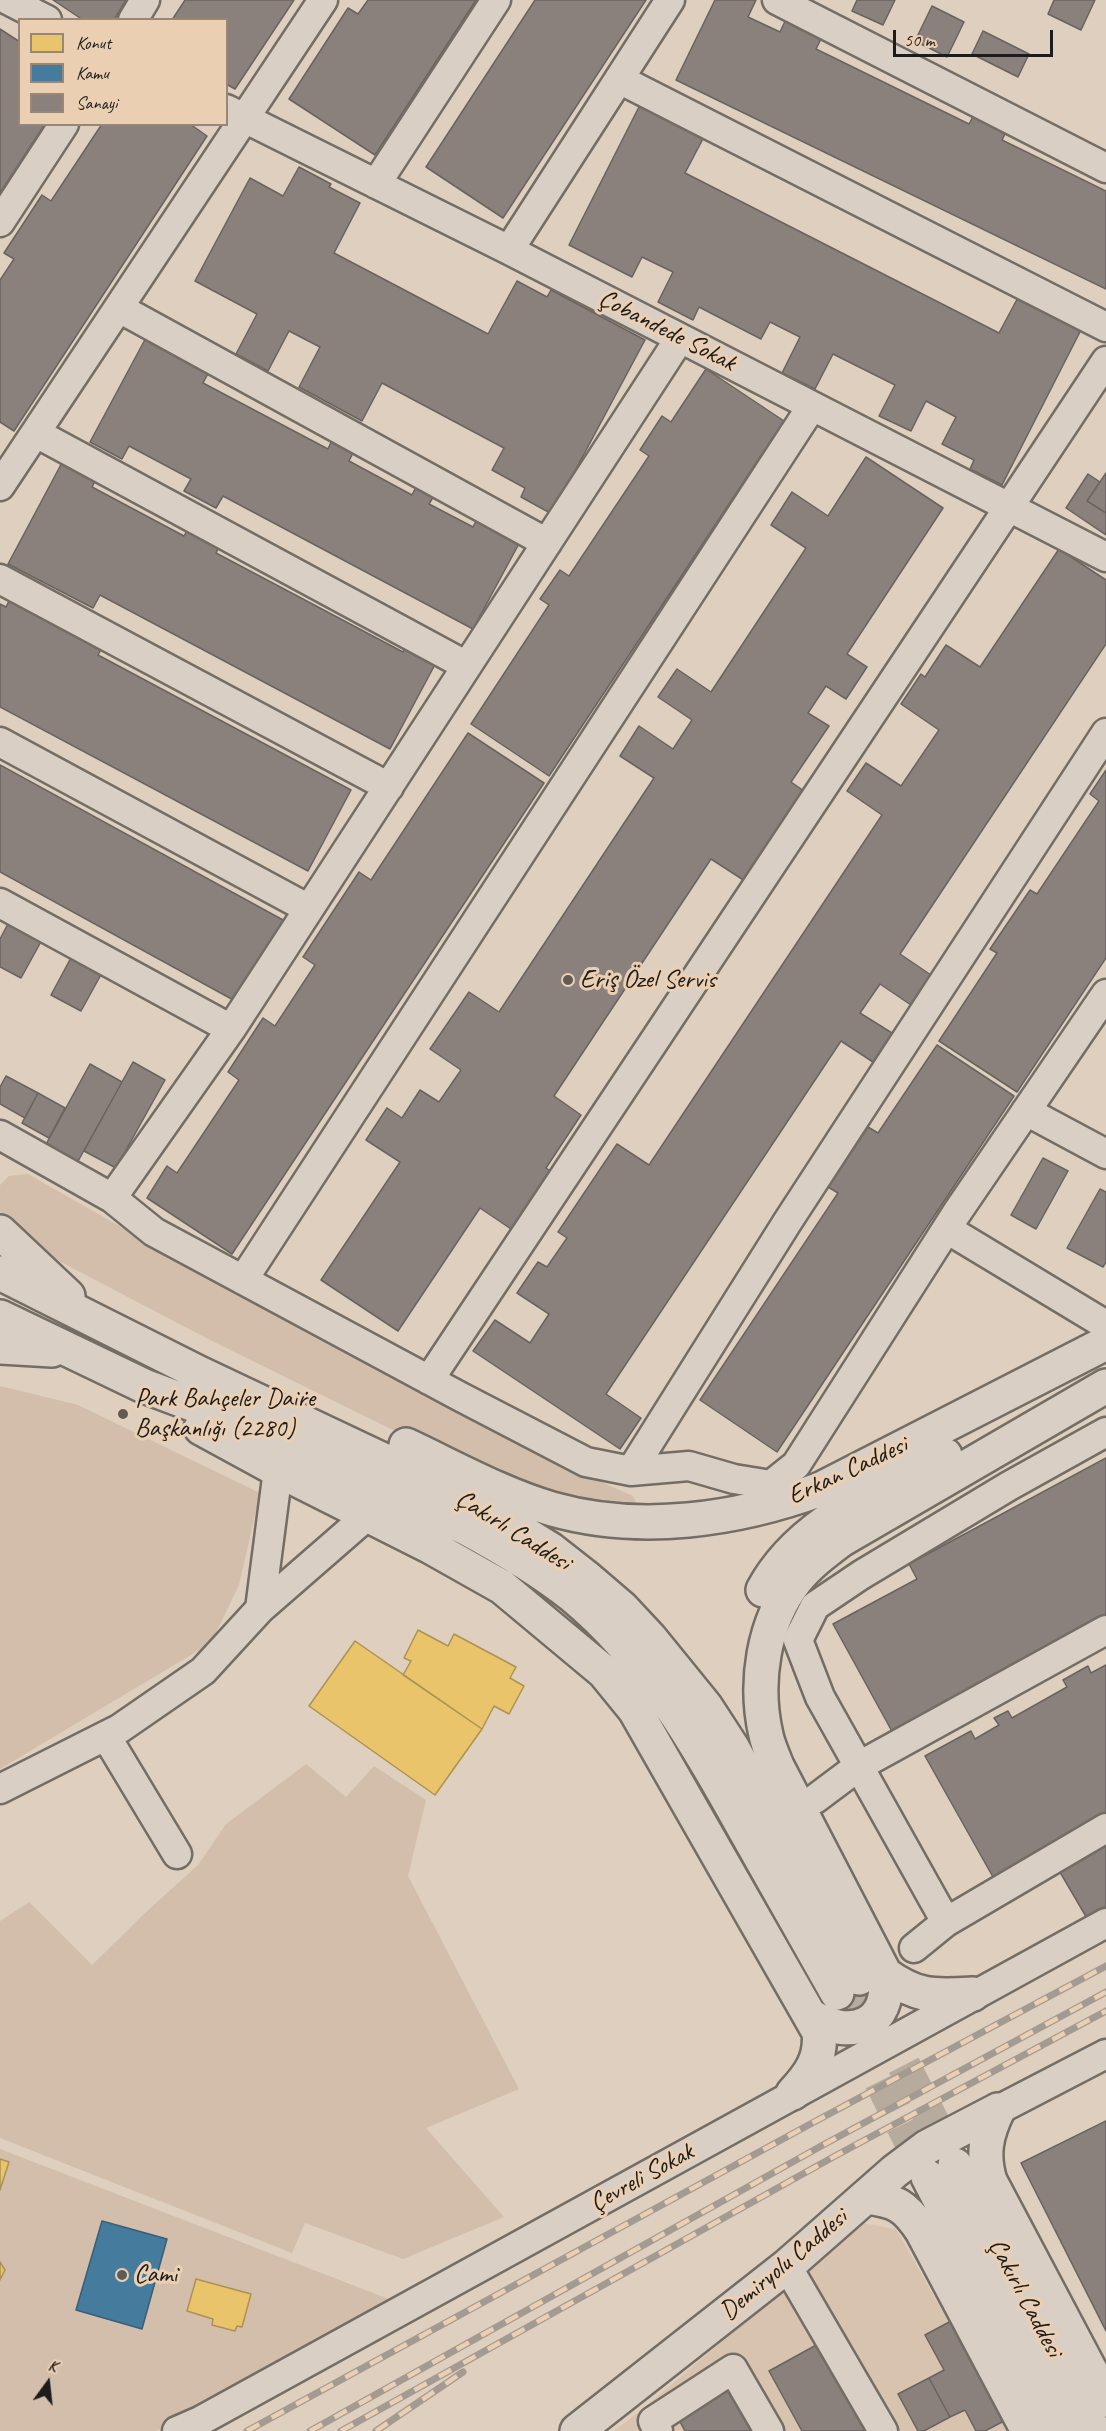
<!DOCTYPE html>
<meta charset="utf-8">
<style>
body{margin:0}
#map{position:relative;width:1106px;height:2431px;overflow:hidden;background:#decfbf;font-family:Caveat,sans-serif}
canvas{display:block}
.legend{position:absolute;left:18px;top:18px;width:210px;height:108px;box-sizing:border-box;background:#ebcfb2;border:2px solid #988776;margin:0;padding:8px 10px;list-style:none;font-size:18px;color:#1c1c1c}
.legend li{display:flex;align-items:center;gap:12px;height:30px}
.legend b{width:30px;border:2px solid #988776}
.north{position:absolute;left:18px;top:2353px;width:60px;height:60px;-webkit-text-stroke:4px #ebcfb2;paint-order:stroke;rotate:15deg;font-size:16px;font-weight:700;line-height:24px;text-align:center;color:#1c1c1c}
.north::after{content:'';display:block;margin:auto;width:21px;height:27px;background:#1c1c1c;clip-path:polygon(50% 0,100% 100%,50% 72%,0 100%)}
.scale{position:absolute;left:893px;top:30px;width:160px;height:27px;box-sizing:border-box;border:3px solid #1c1c1c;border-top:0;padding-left:8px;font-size:18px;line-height:21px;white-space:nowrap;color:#1c1c1c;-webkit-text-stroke:4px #ebcfb2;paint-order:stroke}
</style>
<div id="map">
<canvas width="1106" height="2431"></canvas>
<ul class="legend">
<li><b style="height:16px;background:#e9c46a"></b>Konut</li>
<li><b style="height:16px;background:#457b9d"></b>Kamu</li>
<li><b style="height:16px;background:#8a817c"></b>Sanayi</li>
</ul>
<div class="north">K</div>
<div class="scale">50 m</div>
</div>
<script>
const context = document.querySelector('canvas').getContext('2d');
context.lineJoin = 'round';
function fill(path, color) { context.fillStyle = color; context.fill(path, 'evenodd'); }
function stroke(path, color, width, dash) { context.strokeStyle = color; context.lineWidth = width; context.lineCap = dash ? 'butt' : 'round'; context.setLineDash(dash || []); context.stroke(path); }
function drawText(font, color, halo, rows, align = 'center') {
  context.font = font + ' Caveat,sans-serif'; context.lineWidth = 6; context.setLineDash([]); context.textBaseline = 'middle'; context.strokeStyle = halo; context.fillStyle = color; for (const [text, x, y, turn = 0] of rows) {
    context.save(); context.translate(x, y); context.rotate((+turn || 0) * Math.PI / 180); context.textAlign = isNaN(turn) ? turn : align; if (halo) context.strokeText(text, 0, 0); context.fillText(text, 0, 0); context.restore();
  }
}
const built = new Path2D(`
 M 862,2223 L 896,2229 L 1010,2431 L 614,2431 L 645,2407 Z`);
const green = new Path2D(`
 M 28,1174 L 265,1309 L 576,1471 L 633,1496 L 639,1508 L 572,1499 L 458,1462 L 212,1341 L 59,1261 L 4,1221 L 0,1211 L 0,1185 L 9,1176 Z
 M 0,1386 L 78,1405 L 260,1493 L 239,1585 L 211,1643 L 0,1769 Z
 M 306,1764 L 346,1797 L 374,1766 L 426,1800 L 408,1876 L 519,2089 L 426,2128 L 504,2217 L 403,2259 L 305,2223 L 292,2253 L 0,2138 L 0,1921 L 29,1902 L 92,1965 L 145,1913 L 198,1865 L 226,1824 Z
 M 0,2149 L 399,2303 L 156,2431 L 0,2431 Z`);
const homes = new Path2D(`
 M 418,1630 L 448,1646 L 454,1634 L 516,1667 L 510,1678 L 524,1686 L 509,1714 L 494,1706 L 482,1729 L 403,1675 L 411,1661 L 404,1658 Z
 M 355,1641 L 482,1729 L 435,1795 L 309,1706 Z
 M 0,2159 L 9,2162 L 0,2190 Z
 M 0,2262 L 5,2270 L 0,2280 Z
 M 196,2279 L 251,2294 L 242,2327 L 237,2326 L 235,2331 L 212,2325 L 213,2319 L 187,2311 Z`);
const public = new Path2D(`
 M 102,2221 L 167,2239 L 142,2329 L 76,2310 Z`);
const industry = new Path2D(`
 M 53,0 L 126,0 L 114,20 L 83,20 Z
 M 185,0 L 294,0 L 235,89 L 226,84 L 226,20 L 172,20 Z
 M 368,0 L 476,0 L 375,155 L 289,99 L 348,8 L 358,14 Z
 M 535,0 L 646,0 L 503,218 L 426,167 Z
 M 715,0 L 756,0 L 748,17 L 780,32 L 787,17 L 823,35 L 816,49 L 969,124 L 975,113 L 1008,128 L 1002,140 L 1106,191 L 1106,289 L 676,80 Z
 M 857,0 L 895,0 L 883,25 L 852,11 Z
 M 1054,0 L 1095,0 L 1081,30 L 1048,14 Z
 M 932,6 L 964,22 L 947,57 L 915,41 Z
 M 0,29 L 20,42 L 20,124 L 45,124 L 0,193 Z
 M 983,31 L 1029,54 L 1018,77 L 972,54 Z
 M 642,101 L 706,133 L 685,173 L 999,333 L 1021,292 L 1084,324 L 1002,485 L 970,469 L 974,460 L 942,444 L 956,417 L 926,401 L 911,431 L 879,416 L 895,385 L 833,354 L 815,389 L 782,373 L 800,337 L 770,322 L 761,339 L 699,307 L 693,320 L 658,302 L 673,272 L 642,257 L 632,277 L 569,245 Z
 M 102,124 L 190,124 L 207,136 L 14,431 L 0,422 L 0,280 L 14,259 L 4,253 L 42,195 L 51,201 Z
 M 299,167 L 331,184 L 329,187 L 360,203 L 334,253 L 488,334 L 517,281 L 547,297 L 551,290 L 645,340 L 552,514 L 521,497 L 525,488 L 492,470 L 504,448 L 382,383 L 362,421 L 299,387 L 320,347 L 289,331 L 268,371 L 236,354 L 257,314 L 195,281 L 250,178 L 283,196 Z
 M 148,334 L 211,368 L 203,383 L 328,449 L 332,440 L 354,451 L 349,461 L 412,495 L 417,485 L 435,494 L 429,504 L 473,527 L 478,517 L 521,540 L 473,629 L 223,496 L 216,508 L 184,491 L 191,479 L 129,446 L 122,459 L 90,442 Z
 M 706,369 L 784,421 L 549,776 L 471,724 L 549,605 L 540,599 L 560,570 L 569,576 L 649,456 L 640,450 L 662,416 L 671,422 Z
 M 65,457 L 99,474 L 92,487 L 184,536 L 192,522 L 223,539 L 216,553 L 403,652 L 409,641 L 439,657 L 390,749 L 100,595 L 93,608 L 8,564 Z
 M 866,457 L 943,508 L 847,654 L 867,667 L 846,699 L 826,686 L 808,713 L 829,726 L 791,782 L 807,793 L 748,883 L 711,859 L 554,1096 L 581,1115 L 546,1168 L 553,1173 L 514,1231 L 480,1208 L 398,1331 L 321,1280 L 400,1162 L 366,1140 L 387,1108 L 402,1118 L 420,1090 L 439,1102 L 461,1070 L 430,1049 L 469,992 L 499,1012 L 654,778 L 620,756 L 639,726 L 673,749 L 692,720 L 658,697 L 677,669 L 711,692 L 806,548 L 771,525 L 792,492 L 828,516 Z
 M 1106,473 L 1106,513 L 1087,501 Z
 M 1088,474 L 1100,482 L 1087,501 L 1106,513 L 1106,535 L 1066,508 Z
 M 1059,549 L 1106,580 L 1106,644 L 900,954 L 931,975 L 911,1005 L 880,984 L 860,1013 L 892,1033 L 873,1062 L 841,1041 L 606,1394 L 641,1418 L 620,1449 L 473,1351 L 495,1320 L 530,1343 L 549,1314 L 517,1293 L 538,1262 L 547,1267 L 567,1238 L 558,1232 L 617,1144 L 649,1165 L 882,815 L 847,791 L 866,763 L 901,786 L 939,730 L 901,704 L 921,674 L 925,677 L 946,645 L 980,667 Z
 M 12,595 L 104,644 L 98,655 L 351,790 L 308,871 L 0,707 L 0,604 L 6,607 Z
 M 468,733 L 544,783 L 232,1254 L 147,1198 L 167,1166 L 177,1173 L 239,1080 L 228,1072 L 263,1018 L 275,1026 L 315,965 L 303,957 L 359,872 L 371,880 Z
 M 0,765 L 283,920 L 237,1002 L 0,872 Z
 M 1106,770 L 1106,958 L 1017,1092 L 939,1041 L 997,953 L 990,949 L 1030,890 L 1037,894 L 1099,801 L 1090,794 Z
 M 10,920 L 43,938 L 21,978 L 0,967 L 0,939 Z
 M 73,954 L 103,971 L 81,1011 L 51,995 Z
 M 937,1045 L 1014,1096 L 777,1452 L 700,1400 L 838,1193 L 828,1187 L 868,1127 L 878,1133 Z
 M 133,1062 L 165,1080 L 116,1168 L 84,1151 Z
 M 90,1064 L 122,1082 L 77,1163 L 45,1146 Z
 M 6,1076 L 38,1093 L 25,1118 L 0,1104 L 0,1087 Z
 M 38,1093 L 65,1108 L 49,1138 L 22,1123 Z
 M 1043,1158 L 1068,1171 L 1036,1229 L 1011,1215 Z
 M 1100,1189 L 1106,1192 L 1106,1262 L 1103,1267 L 1067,1248 Z
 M 1106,1458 L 1106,1621 L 894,1735 L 833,1624 L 917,1579 L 909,1564 Z
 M 1106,1665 L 1106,1814 L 993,1877 L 925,1756 L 971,1731 L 975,1739 L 999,1725 L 994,1718 L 1008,1711 L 1012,1718 L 1067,1687 L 1063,1680 L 1088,1666 L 1091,1673 Z
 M 1106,1839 L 1106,1910 L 1088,1920 L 1057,1867 Z
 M 1106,2121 L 1106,2331 L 1021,2163 Z
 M 951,2321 L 1004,2421 L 985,2431 L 976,2431 L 965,2410 L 950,2417 L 929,2378 L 944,2370 L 925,2335 Z
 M 829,2338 L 881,2431 L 802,2431 L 769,2371 Z
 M 929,2378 L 950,2417 L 924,2431 L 918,2431 L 898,2394 Z
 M 739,2384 L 765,2431 L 685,2431 L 678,2418 Z`);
const majorTunnel = new Path2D(`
 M 859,1978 L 954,2163
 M 837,1993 L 928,2177`);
const minor = new Path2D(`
 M 8,0 L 47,20
 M 777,0 L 1106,168
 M 133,20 L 145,0
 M 619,79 L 1106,327
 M 226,109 L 509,250 L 1106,557
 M 376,184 L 496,0
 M 0,222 L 64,124
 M 509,250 L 670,0
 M 119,308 L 547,543
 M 36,433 L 467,666
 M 0,486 L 323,0
 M 0,579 L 389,787
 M 0,742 L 309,909
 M 0,903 L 231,1029
 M 1026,1111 L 1106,1154
 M 0,1135 L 112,1198 L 154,1232 L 459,1396 L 586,1462 L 631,1471 L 689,1466 L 734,1479 L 771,1485 L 796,1465 L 956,1214 L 1106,994
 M 112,1198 L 231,1029 L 680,338
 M 947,1229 L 1106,1325
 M 243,1280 L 812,406
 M 429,1380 L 1106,361
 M 631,1471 L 788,1221 L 1106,733
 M 260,1609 L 278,1470
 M 106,1736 L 177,1854
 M 0,1789 L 119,1729 L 203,1671 L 260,1609 L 368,1515
 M 815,1799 L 859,1766 L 1106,1630
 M 946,1922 L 820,1697 L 798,1640 L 815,1606 L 861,1575 L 1009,1486 L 1106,1432
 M 914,1948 L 946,1922 L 1106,1828
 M 998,2110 L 1106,2054
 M 787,2266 L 883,2431
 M 177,2431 L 200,2421 L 1106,1923
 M 658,2431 L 653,2421 L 733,2369 L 769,2431`);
const major = new Path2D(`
 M 0,1232 L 68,1296
 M 0,1273 L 201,1374 L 478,1505 L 550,1549 L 587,1578 L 622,1608 L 650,1638 L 706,1707 L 732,1747 L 859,1978
 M 0,1317 L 144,1386 L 213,1412 L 466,1528 C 503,1548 540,1570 573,1596 C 649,1659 698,1745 745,1830 C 776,1884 806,1939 837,1993
 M 0,1347 L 52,1350
 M 201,1428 L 278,1470 L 431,1547 L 502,1587 L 604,1672 L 635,1710 L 819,2032 C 822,2058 810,2075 793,2093
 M 406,1445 C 453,1467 501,1494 552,1509 C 640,1534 737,1520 821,1489 L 1106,1343
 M 763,1590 C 799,1522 880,1491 945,1455
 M 885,1974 C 918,1998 935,1996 973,1994
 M 811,2016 C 851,2041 892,2026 885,1974 L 777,1766 C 773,1756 768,1745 766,1735 C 754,1683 763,1622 796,1580 C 809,1564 825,1552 841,1540 L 1106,1386
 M 998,2110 C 986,2135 982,2154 990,2181 L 1106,2400
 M 955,2165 L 1094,2431
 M 928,2177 L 1059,2431
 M 866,2197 C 896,2201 905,2205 922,2231 L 1028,2431
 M 577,2431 L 787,2266 L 895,2171 L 927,2147 L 998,2110`);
const rail = new Path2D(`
 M 247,2431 L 814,2122 L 1106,1966
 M 310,2431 L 823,2145 L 1106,1992
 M 341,2431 L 835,2156 L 1106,2011
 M 376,2431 L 463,2372`);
const markers = [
 [568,980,6,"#605b55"],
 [123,1414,6,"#605b55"],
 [122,2275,6,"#605b55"]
];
const streetNames = [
 ["Çobandede Sokak",667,331,27],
 ["Erkan Caddesi",848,1471,-25],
 ["Çakırlı Caddesi",513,1531,32],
 ["Çevreli Sokak",642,2178,-29],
 ["Demiryolu Caddesi",784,2265,-40],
 ["Çakırlı Caddesi",1025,2298,62]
];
const poiNames = [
 ["Eriş Özel Servis",580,980],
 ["Park Bahçeler Dai̇re",135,1399],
 ["Başkanlığı (2280)",135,1429],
 ["Cami",134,2275]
];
fill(built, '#d8c4ae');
fill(green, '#d2beab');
fill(homes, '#e9c46a');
stroke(homes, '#ac9253', 1.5);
fill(public, '#457b9d');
stroke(public, '#395e76', 1.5);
fill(industry, '#8a817c');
stroke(industry, '#69635f', 1.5);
stroke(majorTunnel, '#b7ab9e', 33, [33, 16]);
stroke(minor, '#736d65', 33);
stroke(major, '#736d65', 38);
stroke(minor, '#d9cfc4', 28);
stroke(major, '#d9cfc4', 33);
stroke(rail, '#a39b92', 7);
stroke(rail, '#ebcfb2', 4.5, [14]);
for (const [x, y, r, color] of markers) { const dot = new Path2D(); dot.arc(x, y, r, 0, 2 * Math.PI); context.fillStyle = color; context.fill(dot); stroke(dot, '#ebcfb2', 2); }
drawText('26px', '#1c1c1c', '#ebcfb2', streetNames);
drawText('26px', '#1c1c1c', '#ebcfb2', poiNames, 'left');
</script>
